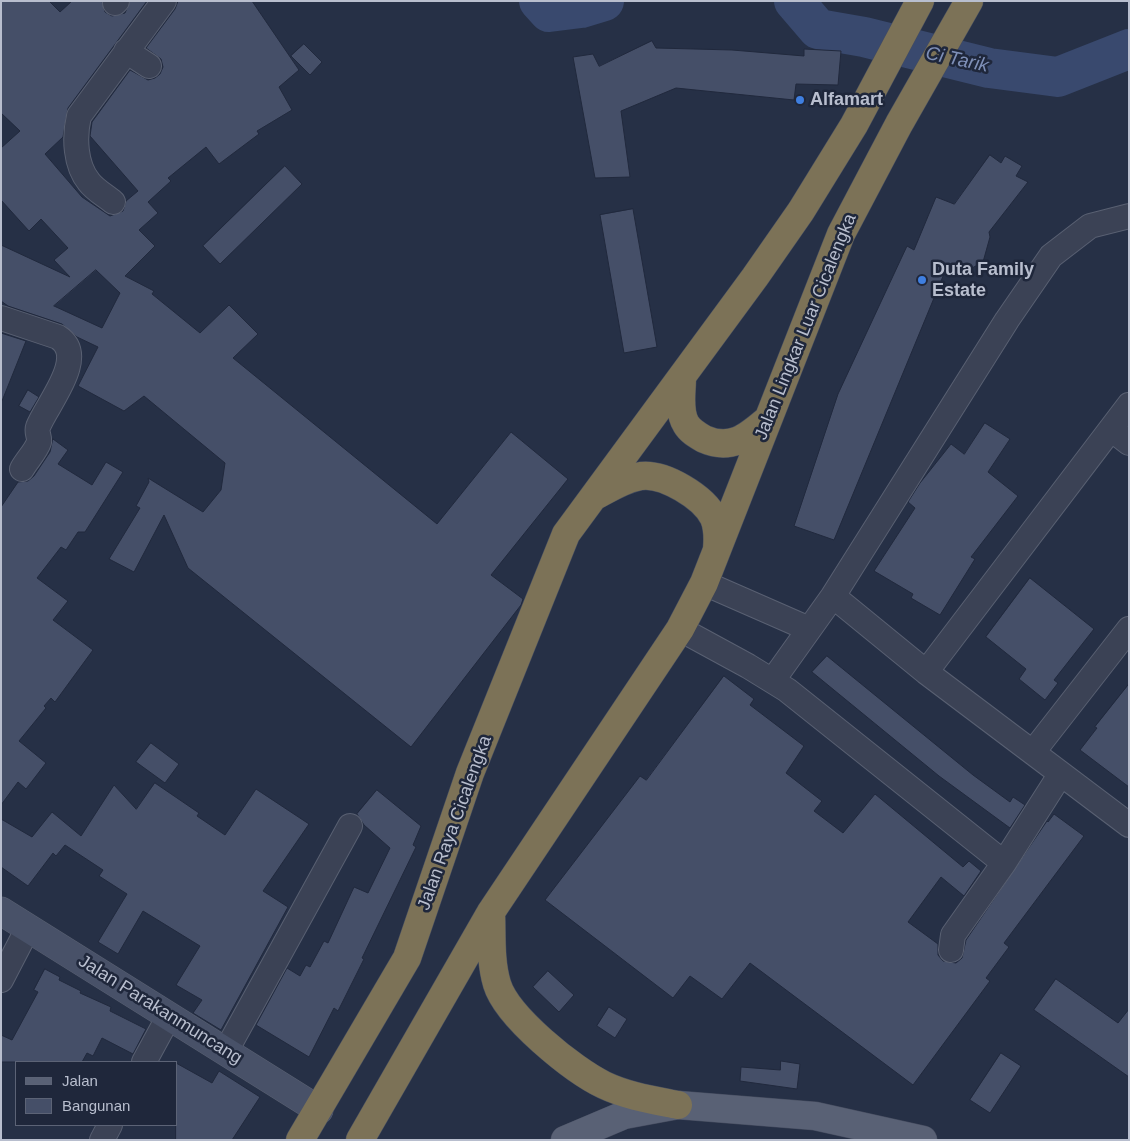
<!DOCTYPE html>
<style>
body{margin:0}
#map{position:relative;width:1130px;height:1141px;overflow:hidden;background:#263046;font-family:Helvetica,sans-serif}
canvas{display:block}
.frame{position:absolute;inset:0;border:2px solid #b8bece;pointer-events:none}
.legend{position:absolute;left:15px;top:1061px;width:162px;height:65px;box-sizing:border-box;background:#1f273b;border:1px solid #5c6376;margin:0;padding:6px 9px;list-style:none;font-size:15px;color:#b8bece}
.legend li{display:flex;align-items:center;gap:10px;height:25px}
.legend b{width:25px;border:1px solid #5c6376}
</style>
<div id="map">
<canvas width="1130" height="1141"></canvas>
<div class="frame"></div>
<ul class="legend">
<li><b style="height:6px;background:#596175"></b>Jalan</li>
<li><b style="height:14px;background:#454f68"></b>Bangunan</li>
</ul>
</div>
<script>
const context = document.querySelector('canvas').getContext('2d');
context.lineJoin = 'round';
function stroke(path, color, width, dash) { context.strokeStyle = color; context.lineWidth = width; context.lineCap = dash ? 'butt' : 'round'; context.setLineDash(dash || []); context.stroke(path); }
function fill(path, color) { context.fillStyle = color; context.fill(path, 'evenodd'); }
function drawText(font, color, halo, rows, align = 'center') {
  context.font = font + ' Helvetica,sans-serif'; context.lineWidth = 5; context.setLineDash([]); context.textBaseline = 'middle'; context.strokeStyle = halo; context.fillStyle = color; for (const [text, x, y, turn = 0] of rows) {
    context.save(); context.translate(x, y); context.rotate((+turn || 0) * Math.PI / 180); context.textAlign = isNaN(turn) ? turn : align; if (halo) context.strokeText(text, 0, 0); context.fillText(text, 0, 0); context.restore();
  }
}
const river = new Path2D(`
 M 539,1 L 549,12 L 581,8 L 604,1
 M 794,1 L 818,29 L 864,37 L 989,68 L 1058,77 L 1129,49`);
const building = new Path2D(`
 M 1,1 L 49,1 L 60,12 L 72,1 L 102,1 L 105,12 L 112,16 L 125,13 L 130,1 L 147,1 L 68,108 L 63,137 L 45,154 L 82,197 L 110,216 L 123,211 L 126,201 L 138,191 L 90,136 L 92,122 L 130,70 L 148,80 L 155,78 L 160,74 L 163,67 L 161,59 L 146,48 L 175,9 L 178,1 L 252,1 L 299,70 L 279,87 L 292,110 L 257,131 L 259,134 L 219,164 L 206,147 L 168,178 L 171,181 L 148,202 L 158,213 L 139,230 L 155,246 L 125,276 L 154,291 L 152,294 L 200,333 L 229,305 L 258,334 L 233,358 L 437,524 L 511,432 L 568,479 L 491,575 L 523,599 L 521,605 L 411,747 L 188,568 L 164,515 L 134,572 L 109,559 L 140,508 L 136,506 L 149,482 L 148,478 L 203,512 L 221,490 L 225,463 L 144,396 L 124,411 L 78,386 L 98,347 L 77,337 L 62,324 L 8,306 L 1,301 L 1,245 L 70,277 L 54,260 L 68,248 L 41,219 L 29,231 L 1,200 L 1,148 L 20,131 L 1,113 ZM 96,270 L 120,293 L 102,328 L 54,306 Z
 M 652,41 L 656,48 L 732,50 L 804,56 L 804,49 L 841,51 L 838,85 L 796,84 L 794,100 L 676,88 L 621,111 L 630,177 L 595,178 L 573,57 L 593,54 L 599,66 Z
 M 304,44 L 322,62 L 310,75 L 291,56 Z
 M 990,155 L 1001,163 L 1005,156 L 1022,166 L 1016,176 L 1028,182 L 989,232 L 990,237 L 983,262 L 961,274 L 946,269 L 834,540 L 794,526 L 838,394 L 907,246 L 914,250 L 936,197 L 954,204 Z
 M 285,166 L 302,184 L 220,264 L 203,246 Z
 M 633,209 L 657,347 L 624,353 L 600,215 Z
 M 1,333 L 26,341 L 2,401 L 1,401 Z
 M 28,390 L 39,397 L 30,412 L 19,406 Z
 M 985,423 L 1010,439 L 988,472 L 1018,496 L 971,557 L 975,559 L 940,615 L 911,598 L 913,594 L 874,571 L 915,508 L 908,502 L 920,483 L 951,444 L 964,454 Z
 M 53,439 L 68,450 L 58,464 L 92,485 L 106,462 L 123,472 L 85,532 L 78,532 L 66,550 L 61,547 L 37,578 L 68,601 L 53,620 L 93,650 L 55,702 L 51,698 L 44,706 L 46,708 L 19,741 L 46,763 L 26,789 L 18,782 L 1,805 L 1,507 L 18,482 L 28,481 L 34,476 L 50,452 Z
 M 1030,578 L 1094,629 L 1054,680 L 1058,683 L 1045,700 L 1019,679 L 1026,669 L 986,637 Z
 M 827,656 L 973,775 L 1010,802 L 1013,797 L 1025,805 L 1010,828 L 939,776 L 812,672 Z
 M 724,676 L 754,699 L 750,705 L 804,746 L 786,773 L 822,801 L 814,811 L 843,833 L 875,794 L 963,867 L 969,861 L 981,871 L 964,896 L 941,877 L 908,922 L 938,944 L 938,955 L 943,961 L 956,963 L 962,958 L 966,940 L 1047,821 L 1048,822 L 1054,814 L 1084,836 L 1004,943 L 1009,947 L 986,978 L 990,981 L 913,1085 L 750,963 L 722,999 L 690,976 L 673,998 L 545,900 L 640,776 L 646,780 Z
 M 1129,684 L 1129,787 L 1080,750 L 1097,728 L 1095,727 Z
 M 151,743 L 179,764 L 165,783 L 136,762 Z
 M 155,783 L 199,813 L 197,816 L 225,835 L 256,789 L 309,824 L 263,891 L 288,907 L 221,1030 L 193,1013 L 202,1000 L 176,985 L 200,946 L 143,911 L 118,954 L 98,942 L 127,894 L 99,876 L 103,870 L 65,845 L 56,856 L 53,853 L 28,886 L 1,867 L 1,819 L 32,837 L 52,812 L 81,836 L 114,785 L 136,809 Z
 M 377,790 L 421,826 L 413,845 L 416,847 L 362,958 L 364,959 L 338,1011 L 334,1008 L 309,1057 L 256,1025 L 287,968 L 300,976 L 306,965 L 310,967 L 324,941 L 328,943 L 354,887 L 368,893 L 390,848 L 364,825 L 357,814 Z
 M 45,969 L 60,977 L 59,980 L 81,991 L 80,993 L 111,1007 L 110,1011 L 146,1029 L 133,1054 L 102,1038 L 93,1056 L 87,1053 L 82,1062 L 1,1062 L 1,1035 L 12,1040 L 38,992 L 34,990 Z
 M 548,971 L 574,995 L 559,1012 L 533,987 Z
 M 1056,979 L 1118,1023 L 1129,1009 L 1129,1077 L 1034,1010 Z
 M 609,1007 L 627,1019 L 615,1038 L 597,1026 Z
 M 1001,1053 L 1021,1066 L 990,1113 L 970,1100 Z
 M 781,1061 L 800,1064 L 797,1089 L 740,1081 L 741,1067 L 780,1070 Z
 M 176,1063 L 212,1083 L 219,1071 L 260,1097 L 232,1140 L 176,1140 Z`);
const street = new Path2D(`
 M 115,3 L 117,1
 M 126,51 L 149,66
 M 113,202 C 106,196 95,190 89,182 C 75,165 74,137 79,116 L 164,1
 M 1,318 L 58,337 C 89,357 46,405 38,427 C 36,432 40,437 39,442 C 36,451 27,460 22,469
 M 1111,429 L 1129,443
 M 704,583 L 809,629
 M 833,596 L 926,672 L 1129,825
 M 680,629 L 748,666 L 787,690 L 1004,863
 M 926,672 L 1129,405
 M 773,680 L 833,596 L 1007,320 L 1051,256 L 1090,226 L 1129,216
 M 1033,752 L 1129,629
 M 951,950 L 953,935 L 1004,863 L 1060,775
 M 1,980 L 28,928
 M 226,1051 L 350,826
 M 144,1062 L 169,1016
 M 102,1140 L 110,1125`);
const secondary = new Path2D(`
 M 1,911 L 319,1110`);
const primary = new Path2D(`
 M 565,1140 L 624,1115 L 678,1105 L 815,1116 L 923,1140`);
const highway = new Path2D(`
 M 682,378 C 682,392 678,411 686,424 C 690,431 697,435 704,439 C 731,451 747,437 767,420
 M 595,496 C 610,488 624,479 641,476 C 664,473 704,497 714,518 C 718,528 718,538 717,549
 M 491,912 C 492,935 490,961 497,984 C 507,1017 573,1070 604,1085 C 627,1096 653,1100 678,1105
 M 300,1140 L 407,958 L 470,773 L 566,534 L 755,277 L 801,211 L 854,125 L 920,1
 M 360,1140 L 491,912 L 680,629 L 704,583 L 841,234 L 899,124 L 969,1`);
const markers = [
 [800,100,5,"#3f7fe0"],
 [922,280,5,"#3f7fe0"]
];
const poiNames = [
 ["Alfamart",810,100],
 ["Duta Family",932,270],
 ["Estate",932,291]
];
const streetNames = [
 ["Jalan Lingkar Luar Cicalengka",806,327,-68],
 ["Jalan Raya Cicalengka",455,823,-70],
 ["Jalan Parakanmuncang",160,1010,32]
];
const waterNames = [
 ["Ci Tarik",957,60,12]
];
stroke(river, '#39496e', 40);
fill(building, '#454f68');
stroke(building, '#21293d', 1);
stroke(street, '#596072', 26);
stroke(secondary, '#596072', 29);
stroke(primary, '#444b5e', 29);
stroke(highway, '#454d60', 29);
stroke(street, '#3b4255', 24);
stroke(secondary, '#485168', 28);
stroke(primary, '#596175', 28);
stroke(highway, '#7c7257', 28);
for (const [x, y, r, color] of markers) { const dot = new Path2D(); dot.arc(x, y, r, 0, 2 * Math.PI); context.fillStyle = color; context.fill(dot); stroke(dot, '#1f273b', 2); }
drawText('bold 18px', '#b8bece', '#1f273b', poiNames, 'left');
drawText('18px', '#b8bece', '#1f273b', streetNames);
drawText('italic 19px', '#7e8fb7', '#1f273b', waterNames);
</script>
